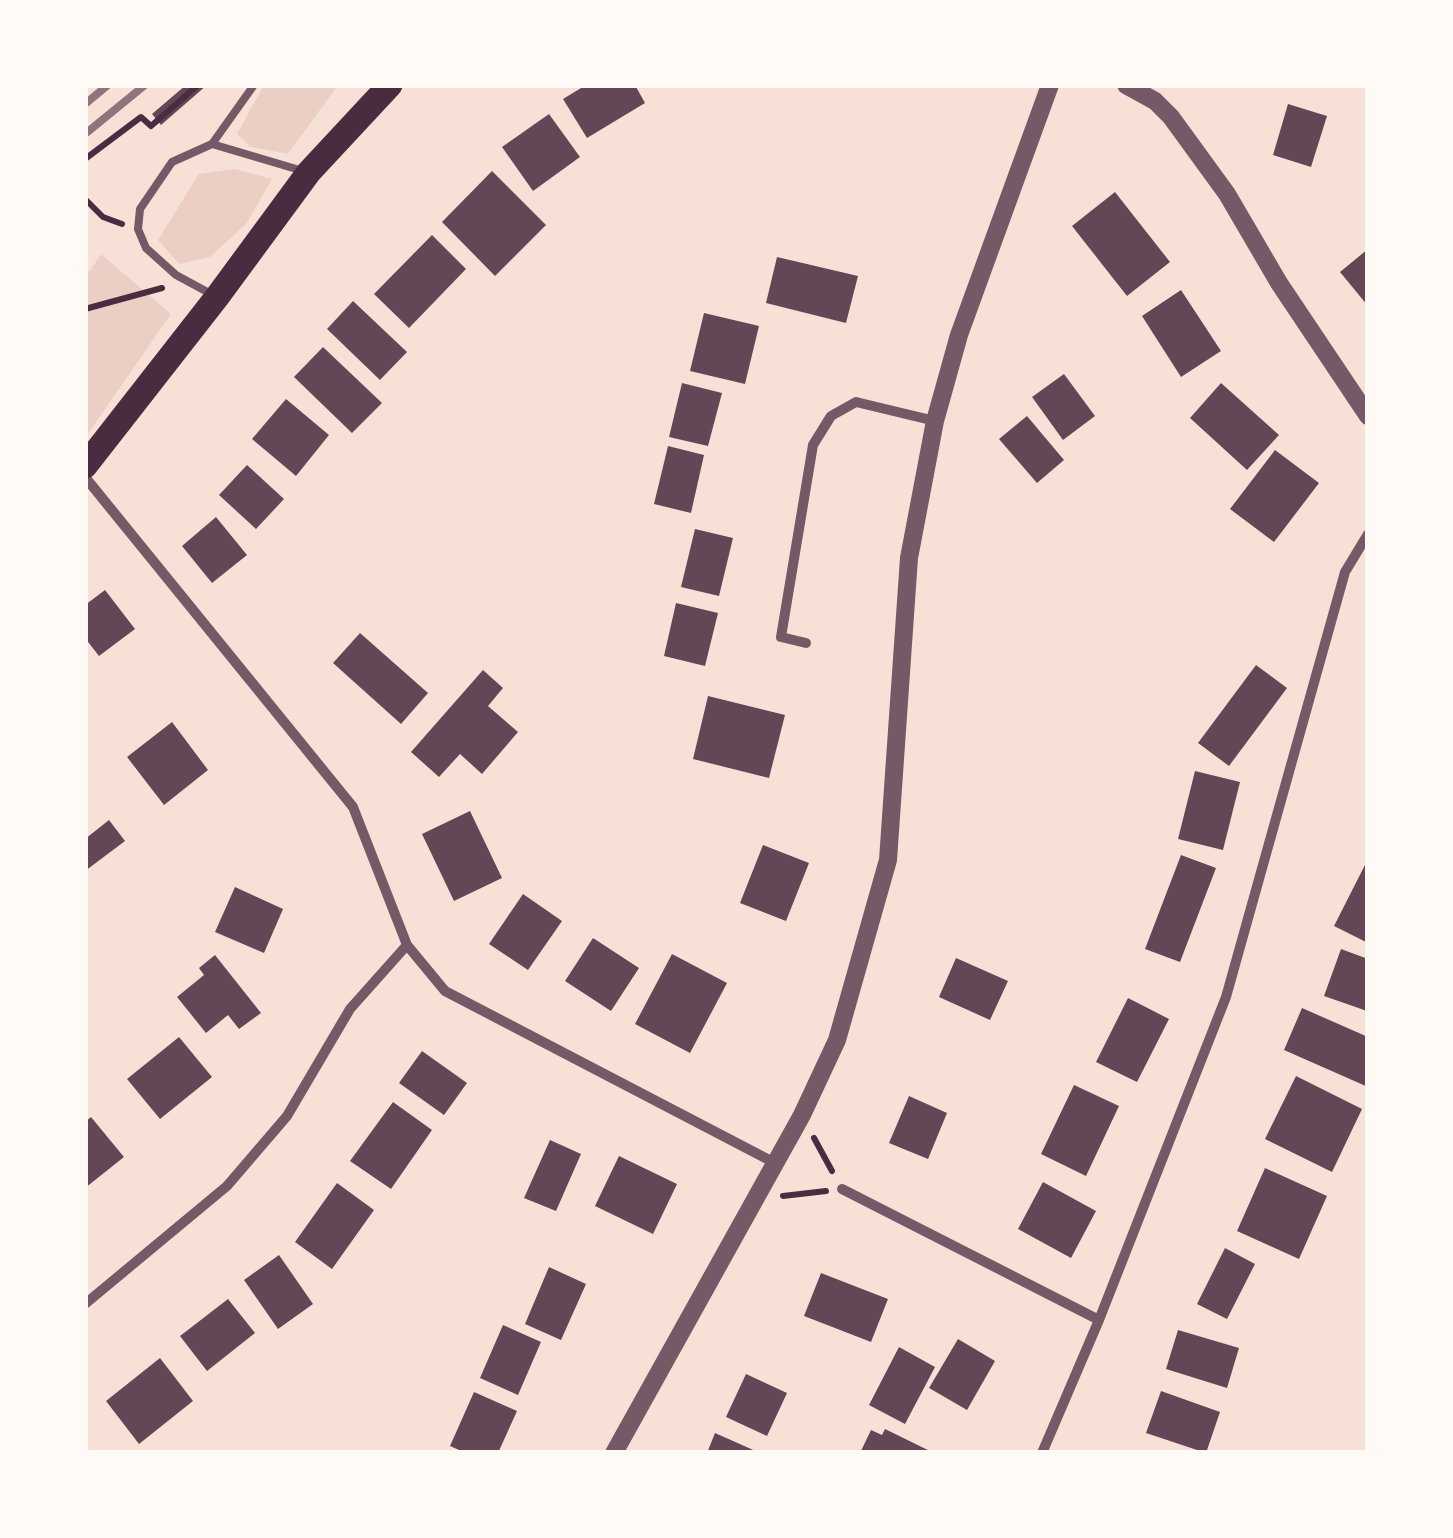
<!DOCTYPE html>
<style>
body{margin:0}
#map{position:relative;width:1453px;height:1538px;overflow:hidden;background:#f7e1d7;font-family:Signika,sans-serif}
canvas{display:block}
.frame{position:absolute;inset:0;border:88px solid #fffaf5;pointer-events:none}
</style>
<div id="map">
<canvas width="1453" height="1538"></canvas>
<div class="frame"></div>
</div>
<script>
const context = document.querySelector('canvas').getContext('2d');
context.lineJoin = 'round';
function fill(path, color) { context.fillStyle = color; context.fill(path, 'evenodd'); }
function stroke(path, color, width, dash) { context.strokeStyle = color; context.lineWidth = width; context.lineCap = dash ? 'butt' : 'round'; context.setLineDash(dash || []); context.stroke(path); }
const green = new Path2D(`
 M 264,85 L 338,85 L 288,154 L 251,147 L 237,134 Z
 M 235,169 L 272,179 L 246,224 L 210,257 L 179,264 L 158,240 L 199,174 Z
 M 101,254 L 171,314 L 85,438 L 85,270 L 90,271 Z`);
const building = new Path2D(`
 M 186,85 L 207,85 L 161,125 L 152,114 Z
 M 586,85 L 635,85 L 645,103 L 587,138 L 563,99 Z
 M 1288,104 L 1327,116 L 1311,167 L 1273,155 Z
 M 549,114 L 580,157 L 533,191 L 502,147 Z
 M 492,171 L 546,225 L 495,276 L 442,222 Z
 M 1115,192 L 1170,262 L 1127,296 L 1072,226 Z
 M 432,235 L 466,269 L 409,328 L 374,294 Z
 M 1368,249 L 1368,306 L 1340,272 Z
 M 777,257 L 858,276 L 846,323 L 766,303 Z
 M 1181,290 L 1221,351 L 1181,377 L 1142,316 Z
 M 353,301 L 407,352 L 380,380 L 327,329 Z
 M 704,313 L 759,326 L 745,384 L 690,371 Z
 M 323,347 L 382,403 L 352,433 L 294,377 Z
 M 1064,374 L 1095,416 L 1063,440 L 1032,397 Z
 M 682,383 L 722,393 L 708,446 L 669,437 Z
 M 1221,383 L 1279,435 L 1247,470 L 1190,418 Z
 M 286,399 L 329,435 L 296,476 L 252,439 Z
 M 1027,416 L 1064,460 L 1037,483 L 999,439 Z
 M 668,446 L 704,455 L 691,513 L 654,504 Z
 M 1275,450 L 1319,483 L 1274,542 L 1230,509 Z
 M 247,465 L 284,499 L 256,529 L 219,495 Z
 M 216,517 L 247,555 L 212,583 L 182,546 Z
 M 695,529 L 733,538 L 719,596 L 681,587 Z
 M 105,590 L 135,629 L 99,656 L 85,638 L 85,605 Z
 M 676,603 L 718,613 L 705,666 L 664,656 Z
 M 360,633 L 428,693 L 401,724 L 333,663 Z
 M 1256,665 L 1287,688 L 1229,766 L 1198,743 Z
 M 483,670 L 503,688 L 488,706 L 518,732 L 482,774 L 460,754 L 439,777 L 411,752 Z
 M 708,696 L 785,715 L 769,778 L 693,759 Z
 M 172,722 L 208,770 L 164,805 L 127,757 Z
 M 1195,771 L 1240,782 L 1223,850 L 1178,839 Z
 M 470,811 L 502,878 L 454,901 L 422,834 Z
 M 109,820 L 125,841 L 85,871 L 85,839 Z
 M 763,845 L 809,863 L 786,921 L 740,903 Z
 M 1181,855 L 1216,868 L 1180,962 L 1145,949 Z
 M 1368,859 L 1368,943 L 1334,926 Z
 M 235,887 L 283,909 L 264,953 L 215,932 Z
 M 523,894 L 562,921 L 528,970 L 489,944 Z
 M 593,938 L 639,968 L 611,1011 L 565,981 Z
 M 1341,949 L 1368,959 L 1367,1011 L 1324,996 Z
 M 672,954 L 727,983 L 690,1053 L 635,1024 Z
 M 215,955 L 261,1013 L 239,1029 L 228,1015 L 206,1033 L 177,997 L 204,975 L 199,968 Z
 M 956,958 L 1008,981 L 990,1020 L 939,997 Z
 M 1128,998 L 1169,1019 L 1137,1082 L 1096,1062 Z
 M 1302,1008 L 1368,1037 L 1368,1087 L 1284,1050 Z
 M 179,1037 L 212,1077 L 160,1119 L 127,1079 Z
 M 422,1051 L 467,1083 L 444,1115 L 399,1083 Z
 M 1296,1076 L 1362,1109 L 1332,1172 L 1265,1139 Z
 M 1074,1085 L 1119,1106 L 1086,1176 L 1041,1154 Z
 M 909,1096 L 947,1113 L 928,1159 L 889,1143 Z
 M 393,1102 L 432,1130 L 391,1189 L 350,1161 Z
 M 91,1117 L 124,1157 L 85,1188 L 85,1122 Z
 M 550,1140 L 581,1154 L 556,1211 L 524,1198 Z
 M 619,1156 L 677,1184 L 653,1234 L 595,1206 Z
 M 1265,1168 L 1327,1196 L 1299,1259 L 1237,1231 Z
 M 1043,1182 L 1096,1211 L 1071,1258 L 1018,1229 Z
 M 337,1183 L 374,1210 L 332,1269 L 295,1242 Z
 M 1225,1248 L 1255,1264 L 1227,1319 L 1197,1304 Z
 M 279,1255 L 313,1304 L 278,1329 L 244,1280 Z
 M 549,1267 L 586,1284 L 561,1340 L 525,1324 Z
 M 821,1273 L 888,1299 L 871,1342 L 804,1316 Z
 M 228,1299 L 255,1333 L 207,1371 L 180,1336 Z
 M 503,1325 L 541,1342 L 518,1395 L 480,1378 Z
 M 1178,1330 L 1239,1348 L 1227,1388 L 1166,1369 Z
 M 958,1339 L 995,1361 L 967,1410 L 929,1388 Z
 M 899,1347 L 935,1367 L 905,1424 L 869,1405 Z
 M 160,1358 L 193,1401 L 139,1444 L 106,1401 Z
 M 746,1374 L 787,1393 L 767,1436 L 726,1417 Z
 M 1161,1391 L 1220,1412 L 1206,1453 L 1146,1433 Z
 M 474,1392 L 517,1411 L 498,1453 L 466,1453 L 450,1446 Z
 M 885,1429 L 934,1453 L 860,1453 L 871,1430 L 882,1435 Z
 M 715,1433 L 760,1453 L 707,1453 Z`);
const path = new Path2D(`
 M 85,159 L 141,117 L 151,126 L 198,85
 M 85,199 L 103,217 L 122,224
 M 85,309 L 162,288
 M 814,1138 L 832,1171
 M 783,1196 L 826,1191`);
const service = new Path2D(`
 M 212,144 L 303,171
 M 213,295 L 176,275 L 146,248 L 138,229 L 140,209 L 172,162 L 212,144 L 254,85`);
const minor = new Path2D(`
 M 85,477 L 353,807 L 407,945 L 445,991 L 775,1163
 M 806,643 L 781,637 L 813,445 L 831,416 L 856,402 L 935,421
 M 842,1189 L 1099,1320
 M 85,1304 L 227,1186 L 287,1116 L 350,1009 L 407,945
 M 1042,1453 L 1099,1320 L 1226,997 L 1345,572 L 1368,534`);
const tertiary = new Path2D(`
 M 1126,85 L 1155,101 L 1171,117 L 1227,194 L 1279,283 L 1368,416
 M 614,1453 L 802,1115 L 837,1040 L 888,860 L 909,558 L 935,421 L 959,335 L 1050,85`);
const primary = new Path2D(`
 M 85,466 L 217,297 L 309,172 L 390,85`);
const rail = new Path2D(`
 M 85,104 L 108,85
 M 85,134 L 145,85`);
fill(green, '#ebcfc5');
fill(building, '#644757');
stroke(path, '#4a2c40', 6);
stroke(service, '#755966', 8);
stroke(minor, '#755966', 10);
stroke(tertiary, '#755966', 18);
stroke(primary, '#4a2c40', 25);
stroke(rail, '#8f747c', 8);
</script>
